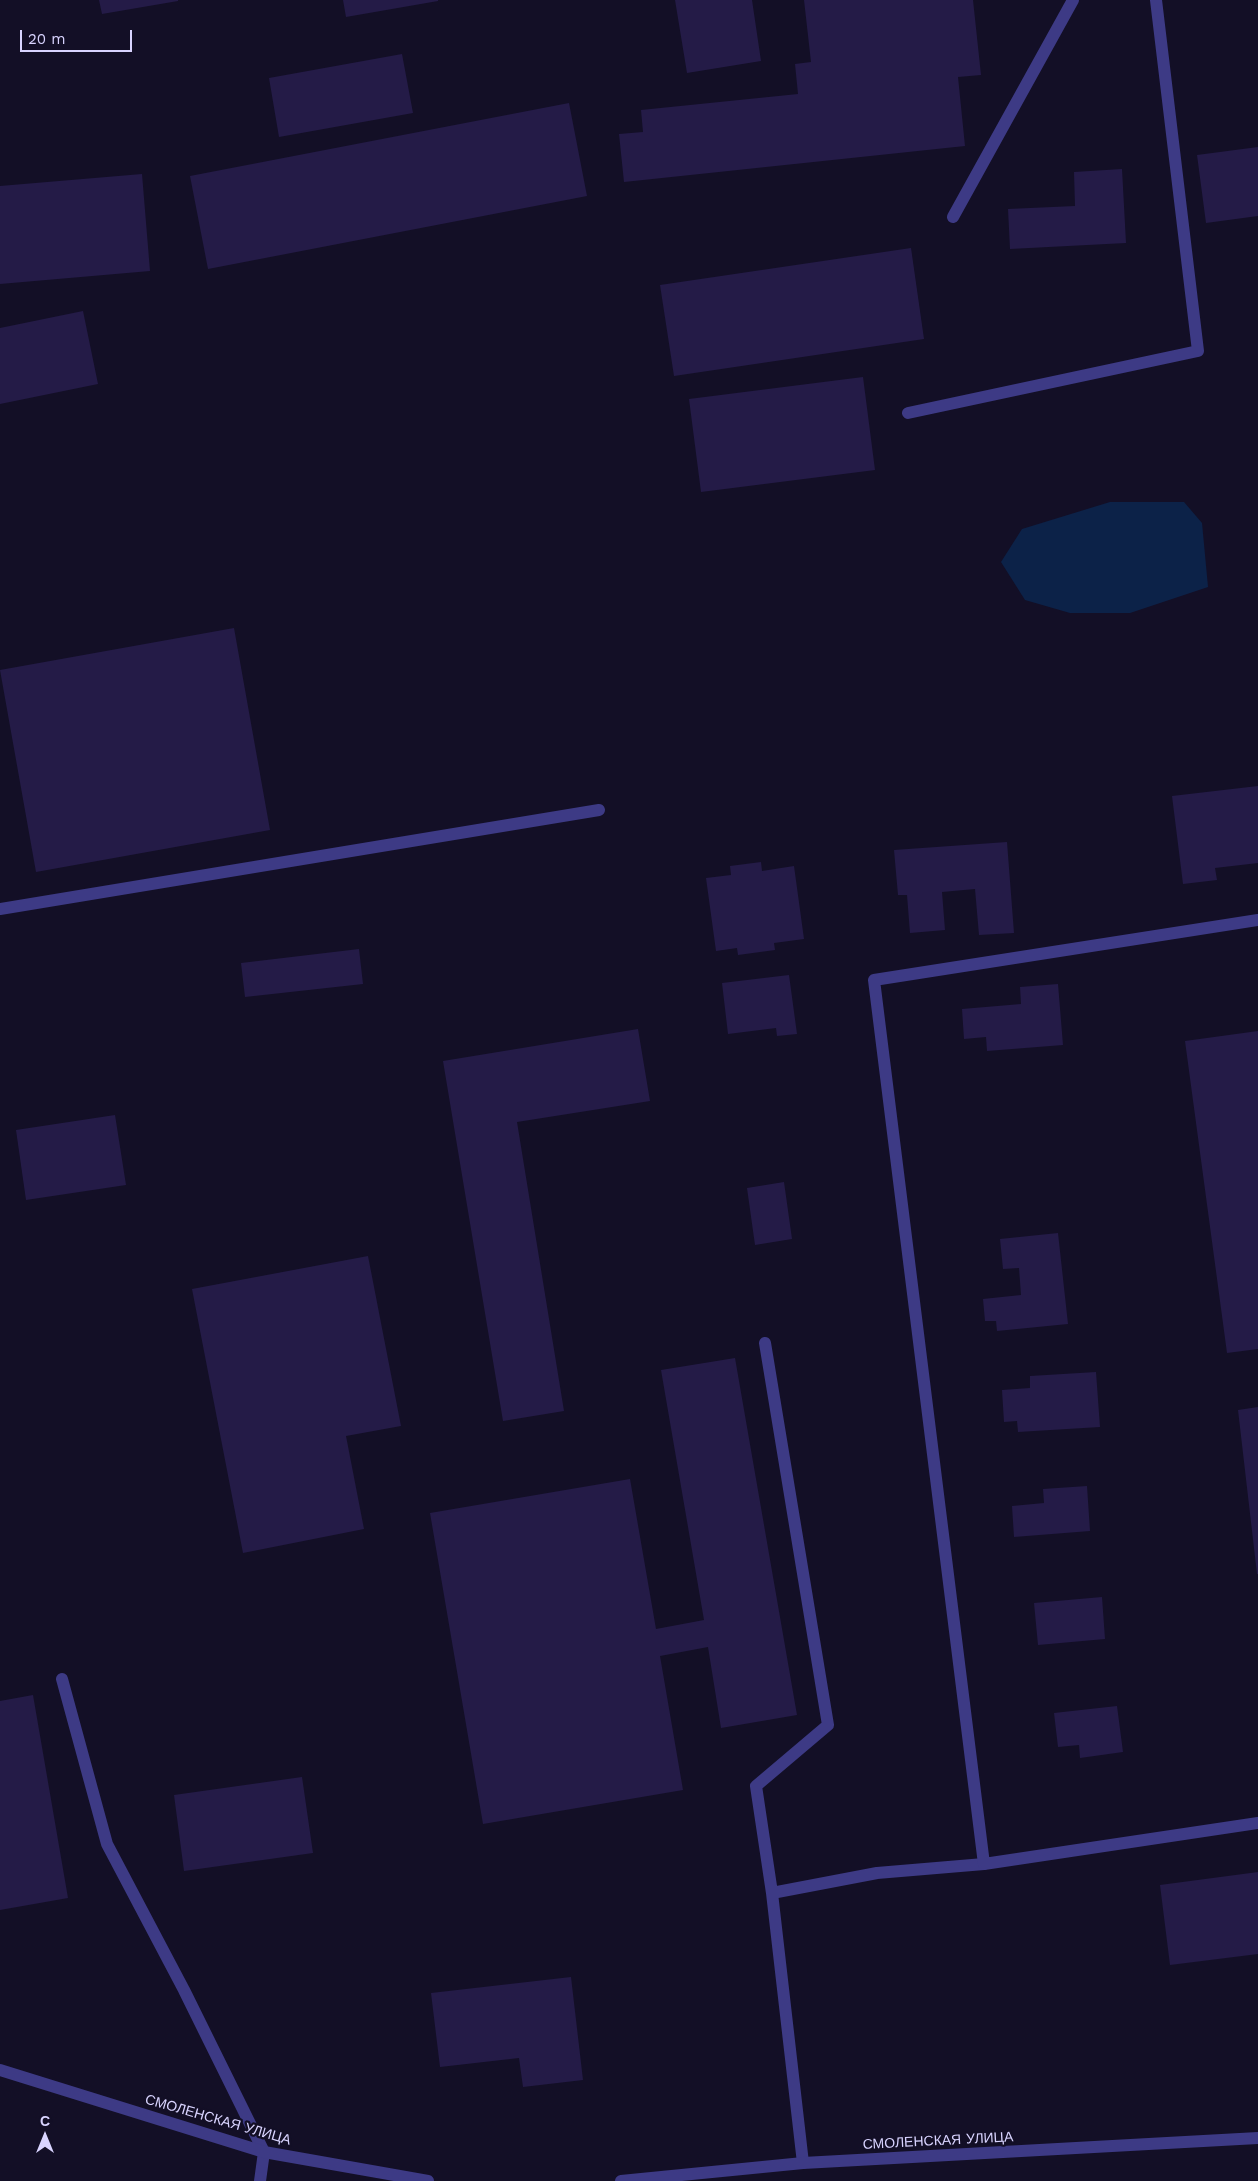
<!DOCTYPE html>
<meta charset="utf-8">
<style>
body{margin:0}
#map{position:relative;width:1258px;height:2181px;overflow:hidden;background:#130f26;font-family:"Work Sans",sans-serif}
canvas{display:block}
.north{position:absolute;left:20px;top:2111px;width:50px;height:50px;-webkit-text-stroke:4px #130f26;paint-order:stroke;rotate:0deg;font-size:14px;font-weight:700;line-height:20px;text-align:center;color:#d9d4ff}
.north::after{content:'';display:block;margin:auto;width:18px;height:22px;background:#d9d4ff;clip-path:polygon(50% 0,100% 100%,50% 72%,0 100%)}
.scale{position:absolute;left:20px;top:30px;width:112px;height:22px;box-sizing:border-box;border:2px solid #d9d4ff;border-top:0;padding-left:6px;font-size:15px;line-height:18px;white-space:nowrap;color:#d9d4ff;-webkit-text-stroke:4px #130f26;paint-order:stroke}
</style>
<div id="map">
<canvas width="1258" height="2181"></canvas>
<div class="north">С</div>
<div class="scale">20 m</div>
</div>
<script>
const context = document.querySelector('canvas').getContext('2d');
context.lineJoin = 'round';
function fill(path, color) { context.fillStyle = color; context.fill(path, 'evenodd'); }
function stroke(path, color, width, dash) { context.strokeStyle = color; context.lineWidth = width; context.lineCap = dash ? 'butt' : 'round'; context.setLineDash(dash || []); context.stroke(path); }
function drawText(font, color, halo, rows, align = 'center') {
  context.font = font + ' "Work Sans",sans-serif'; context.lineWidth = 4.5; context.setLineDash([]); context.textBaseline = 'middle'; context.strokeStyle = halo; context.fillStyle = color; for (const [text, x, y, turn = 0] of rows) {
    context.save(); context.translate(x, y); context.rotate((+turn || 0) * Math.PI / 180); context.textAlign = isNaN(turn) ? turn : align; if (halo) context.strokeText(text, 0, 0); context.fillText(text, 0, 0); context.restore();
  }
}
const water = new Path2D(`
 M 1110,502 L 1184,502 L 1202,523 L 1208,587 L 1130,613 L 1070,613 L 1025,600 L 1001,562 L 1022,529 Z`);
const building = new Path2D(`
 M 99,0 L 178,0 L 178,1 L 102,14 Z
 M 343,0 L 438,0 L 438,1 L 346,17 Z
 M 675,0 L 752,0 L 761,61 L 687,73 Z
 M 804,0 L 973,0 L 981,75 L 958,77 L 965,146 L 624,182 L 619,134 L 643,132 L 641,110 L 798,94 L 795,64 L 811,62 Z
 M 402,54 L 413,113 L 279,137 L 269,78 Z
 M 569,103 L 587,196 L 208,269 L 190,176 Z
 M 1258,147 L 1258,216 L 1206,223 L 1197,155 Z
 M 1122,169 L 1126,243 L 1010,249 L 1008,209 L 1075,206 L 1074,172 Z
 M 142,174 L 150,271 L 0,284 L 0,186 Z
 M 911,248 L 924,339 L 674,376 L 660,285 Z
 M 83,311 L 98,384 L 0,404 L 0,328 Z
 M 863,377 L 875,470 L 701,492 L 689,399 Z
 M 234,628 L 270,830 L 36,872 L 0,670 Z
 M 1258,786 L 1258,863 L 1215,868 L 1217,880 L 1183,884 L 1172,796 Z
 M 1007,842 L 1014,933 L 979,935 L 975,889 L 942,892 L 945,930 L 910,933 L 907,895 L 898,895 L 894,850 Z
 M 761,862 L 762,871 L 794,866 L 804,939 L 774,943 L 775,950 L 738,955 L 737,948 L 716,951 L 706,878 L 731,875 L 730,866 Z
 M 359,949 L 363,984 L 245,997 L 241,963 Z
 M 789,975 L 797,1034 L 777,1036 L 776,1028 L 728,1034 L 722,983 Z
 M 1058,984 L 1063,1045 L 987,1051 L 986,1037 L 964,1039 L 962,1009 L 1021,1004 L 1020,987 Z
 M 638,1029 L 650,1101 L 517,1122 L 564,1411 L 503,1421 L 443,1061 Z
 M 1258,1031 L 1258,1349 L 1227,1353 L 1185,1041 Z
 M 115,1115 L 126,1185 L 26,1200 L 16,1130 Z
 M 784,1182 L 792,1239 L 755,1245 L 747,1188 Z
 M 1058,1233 L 1068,1324 L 997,1331 L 996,1321 L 985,1321 L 983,1299 L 1021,1295 L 1019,1268 L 1003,1269 L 1000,1239 Z
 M 368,1256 L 401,1426 L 346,1436 L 364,1529 L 243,1553 L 192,1289 Z
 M 735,1358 L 797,1715 L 721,1728 L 708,1647 L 660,1656 L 683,1790 L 483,1824 L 430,1513 L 630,1479 L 656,1629 L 704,1620 L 661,1370 Z
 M 1096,1372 L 1100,1427 L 1018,1432 L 1017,1421 L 1004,1422 L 1002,1390 L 1030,1388 L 1030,1376 Z
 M 1258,1407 L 1258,1574 L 1257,1574 L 1238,1410 Z
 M 1087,1486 L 1090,1531 L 1014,1537 L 1012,1506 L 1044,1503 L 1043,1489 Z
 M 1102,1597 L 1105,1639 L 1038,1645 L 1034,1603 Z
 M 33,1695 L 68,1898 L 0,1910 L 0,1701 Z
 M 1117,1706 L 1123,1752 L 1080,1758 L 1079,1745 L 1058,1747 L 1054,1713 Z
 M 302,1777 L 313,1853 L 184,1871 L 174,1795 Z
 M 1258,1872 L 1258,1954 L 1170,1965 L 1160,1885 Z
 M 571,1977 L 583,2080 L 523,2087 L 519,2058 L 440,2067 L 431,1993 Z`);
const lane = new Path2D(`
 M 953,217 L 1073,0
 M 908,413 L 1198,351 L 1156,0
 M 765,1343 L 828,1725 L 756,1786 L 772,1893 L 803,2163
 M 62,1679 L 107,1844 L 184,1990 L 264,2152 L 260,2181
 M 772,1893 L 877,1873 L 984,1864`);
const street = new Path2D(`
 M 0,909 L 599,810
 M 1258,920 L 874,980 L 984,1864 L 1258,1823
 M 0,2070 L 264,2152 L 428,2181
 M 621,2181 L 803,2163 L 1258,2138`);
const streetNames = [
 ["СМОЛЕНСКАЯ УЛИЦА",218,2120,16],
 ["СМОЛЕНСКАЯ УЛИЦА",938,2141,-3]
];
fill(water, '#0c2248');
fill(building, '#241b47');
stroke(lane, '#3d3a85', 12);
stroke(street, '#3d3a85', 12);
drawText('14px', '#d9d4ff', '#130f26', streetNames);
</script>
